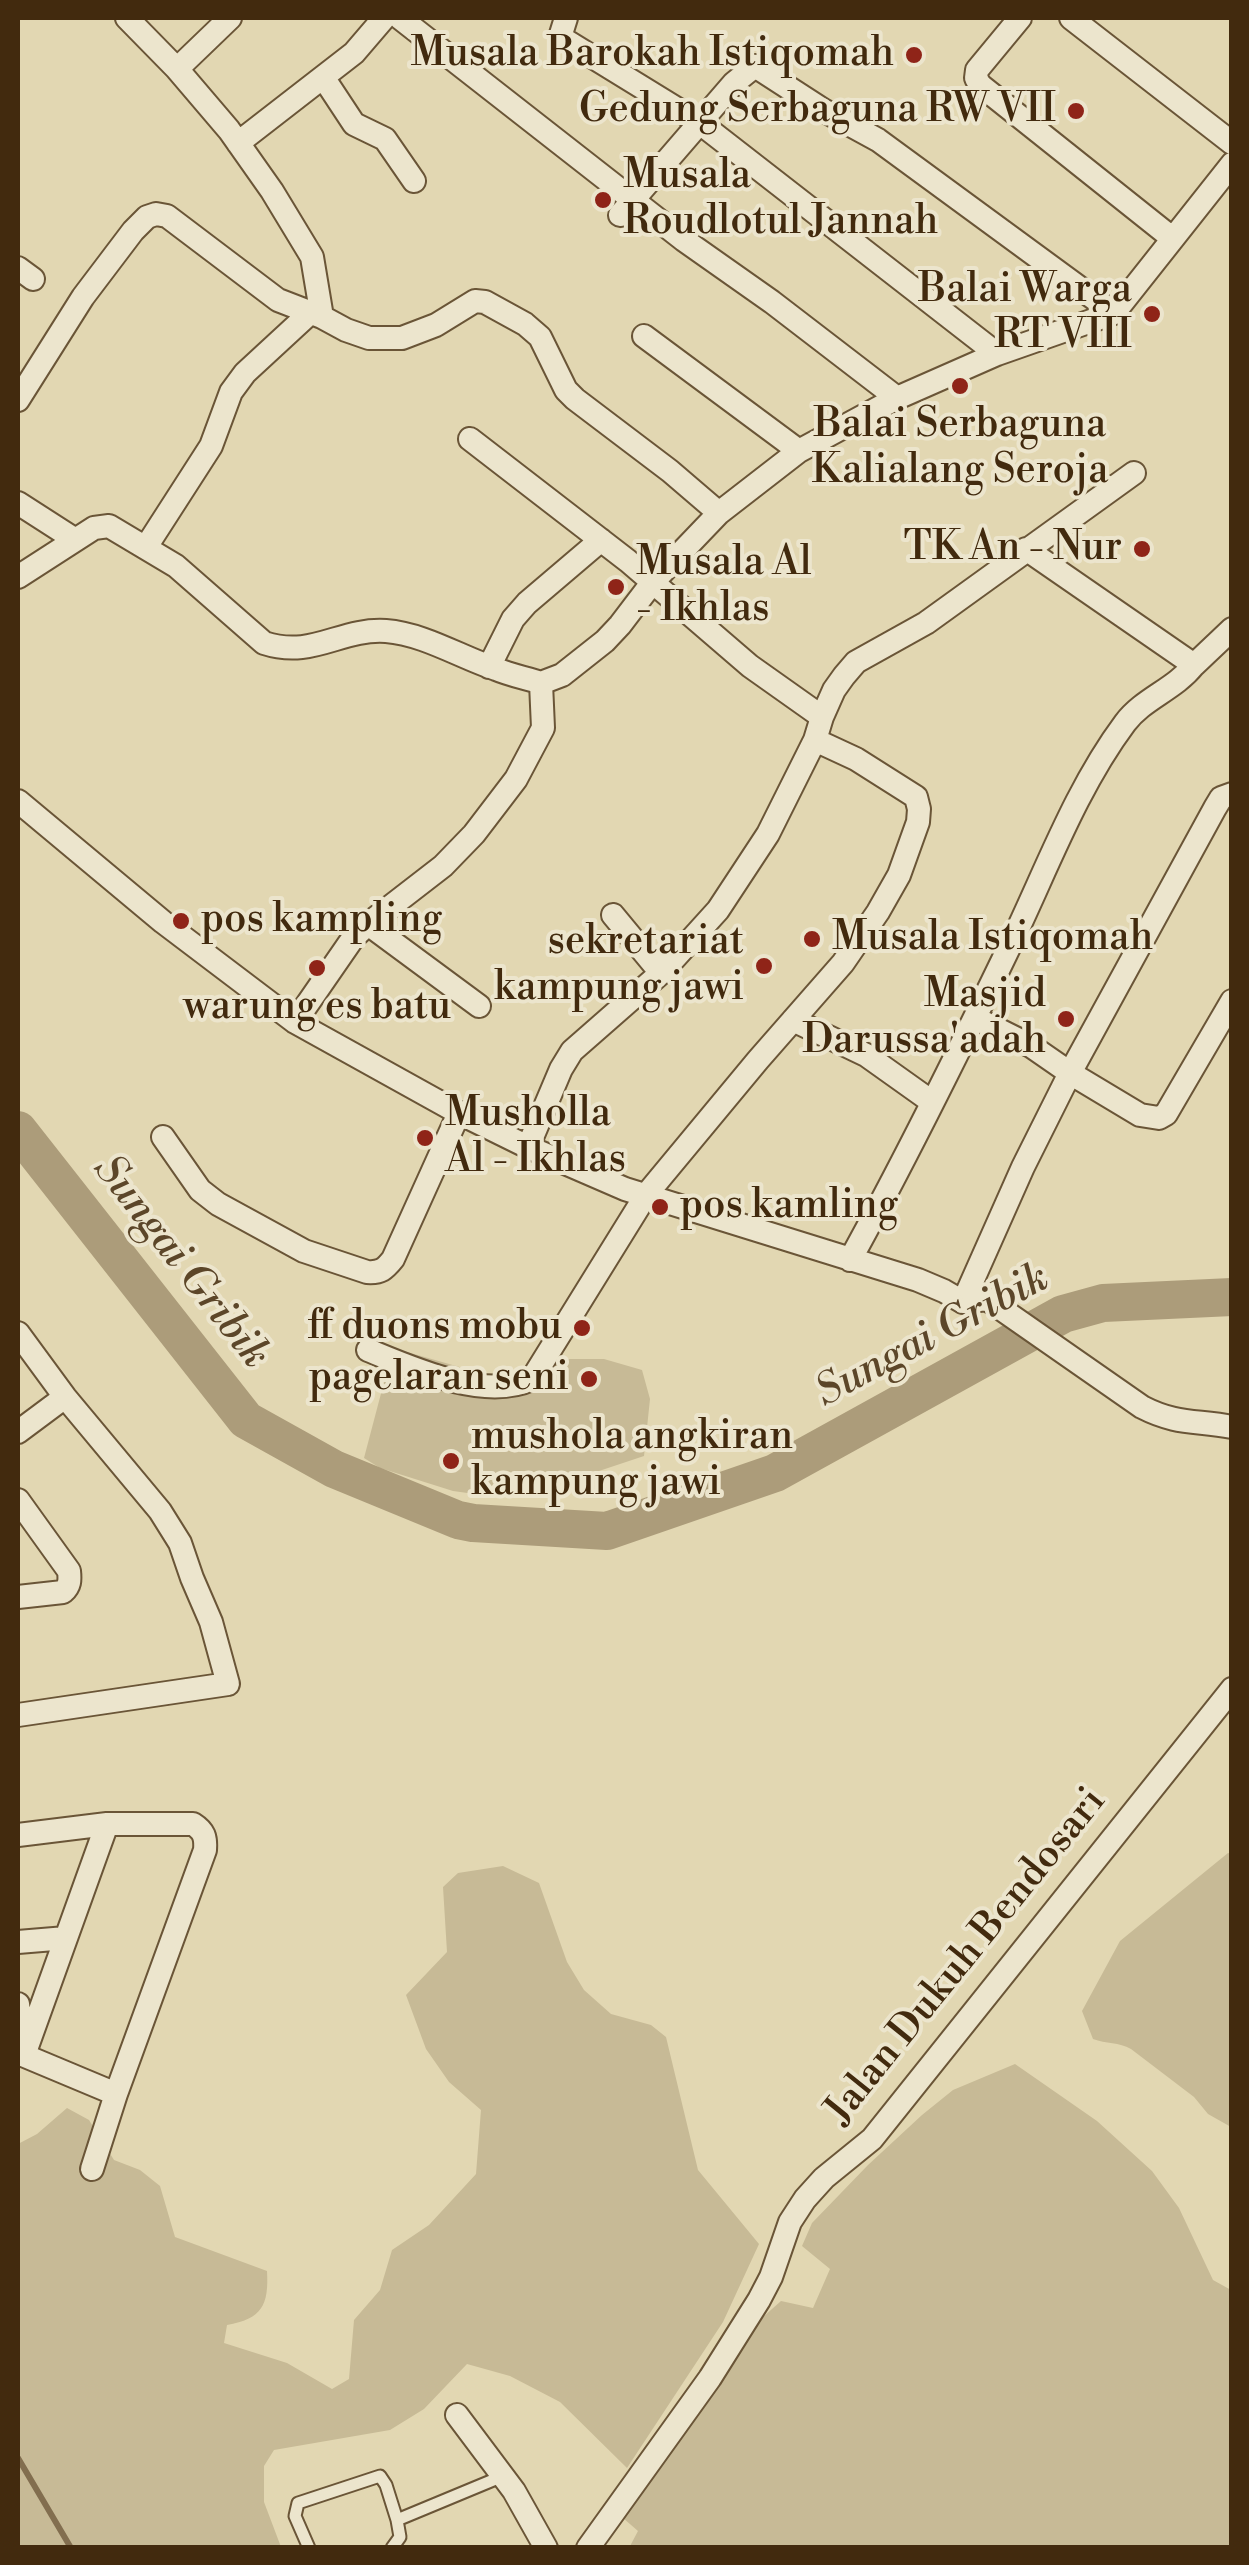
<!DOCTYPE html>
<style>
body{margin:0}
#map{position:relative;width:1249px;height:2565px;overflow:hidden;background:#e2d7b2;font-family:"Libre Bodoni",serif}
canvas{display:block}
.frame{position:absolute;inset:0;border:20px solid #422a0e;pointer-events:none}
</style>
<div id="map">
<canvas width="1249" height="2565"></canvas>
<div class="frame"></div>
</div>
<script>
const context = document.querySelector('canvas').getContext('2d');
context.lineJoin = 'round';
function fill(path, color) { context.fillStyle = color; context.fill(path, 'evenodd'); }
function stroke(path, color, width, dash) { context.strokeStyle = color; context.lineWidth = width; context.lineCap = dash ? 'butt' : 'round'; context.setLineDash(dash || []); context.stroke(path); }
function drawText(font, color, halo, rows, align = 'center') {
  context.font = font + ' "Libre Bodoni",serif'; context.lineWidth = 8; context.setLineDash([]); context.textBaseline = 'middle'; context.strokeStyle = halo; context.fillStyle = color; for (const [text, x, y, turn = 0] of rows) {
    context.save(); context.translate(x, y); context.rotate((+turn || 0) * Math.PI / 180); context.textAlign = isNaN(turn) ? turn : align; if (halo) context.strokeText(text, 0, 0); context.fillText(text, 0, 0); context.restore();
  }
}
const green = new Path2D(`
 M 393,1348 L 505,1380 L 535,1359 L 604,1359 L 642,1370 L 650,1399 L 644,1456 L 533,1493 L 482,1495 L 453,1491 L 380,1468 L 364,1458 Z
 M 1228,1853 L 1232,1854 L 1231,2127 L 1208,2114 L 1194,2097 L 1131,2049 C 1119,2042 1106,2044 1093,2039 L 1082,2011 L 1120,1941 Z
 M 503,1866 L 539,1883 L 567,1962 L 584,1990 L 611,2014 L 651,2025 L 666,2037 L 698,2170 L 759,2244 L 723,2322 L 627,2468 L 560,2402 L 510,2376 L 467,2364 L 424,2409 L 390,2430 L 274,2450 L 264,2466 L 264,2502 L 281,2547 L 18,2548 L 18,2144 L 37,2134 L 67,2108 L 89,2120 L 114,2160 L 140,2170 L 160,2186 L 175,2237 L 267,2271 C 269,2305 262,2319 227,2325 L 224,2343 L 287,2363 L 332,2389 L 349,2379 L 354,2320 L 380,2290 L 392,2250 L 429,2225 L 476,2174 L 481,2110 L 449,2082 L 426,2049 L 406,1995 L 447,1952 L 443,1887 L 458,1873 Z
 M 1015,2064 L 1097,2121 L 1152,2171 L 1179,2208 L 1213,2280 L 1231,2290 L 1231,2547 L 629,2548 L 638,2531 L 623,2518 L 763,2317 L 781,2301 L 813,2308 L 830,2269 L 802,2246 L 812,2223 L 868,2165 L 922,2115 L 953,2090 Z`);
const stream = new Path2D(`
 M 18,2458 L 71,2548`);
const river = new Path2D(`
 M 18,1130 L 246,1420 L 334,1469 L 458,1520 L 473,1523 L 607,1531 L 775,1473 L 1063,1314 L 1103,1303 L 1232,1297`);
const service = new Path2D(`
 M 309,2548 L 295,2516 L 298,2503 L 380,2476 L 386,2485 L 397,2520 L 503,2476
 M 392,2548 L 400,2537 L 397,2520`);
const minor = new Path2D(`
 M 127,18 L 177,69 L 229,130 L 272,191 L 312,257 L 322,317
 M 400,18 L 684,240 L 772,302 L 897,398
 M 566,18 L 561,34 L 565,40 L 700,123 L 997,354
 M 1020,18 L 977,70 L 976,78 L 980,85 L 1172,238
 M 1071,18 L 1232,143
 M 177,69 L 230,18
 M 323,77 L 354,124 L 385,139 L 414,181
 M 238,143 L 354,53 L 384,18
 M 620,215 L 734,83 L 755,66 L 823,110 L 878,140 L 1114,313
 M 18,268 L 33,279
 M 644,336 L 799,451
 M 18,400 L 83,297 L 133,231 L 147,217 L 156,214 L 167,216 L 278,300 L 322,317 L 346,330 L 369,338 L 402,338 L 436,325 L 475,301 L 485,302 L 525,324 L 540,337 L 566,390 L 575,399 L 670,471 L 719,513
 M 470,439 L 628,561 L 750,666 L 822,717
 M 18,503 L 74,539
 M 146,547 L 211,446 L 231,392 L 245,373 L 310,313
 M 18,577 L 94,528 L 109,526 L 176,566 L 264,643 C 313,659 340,628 386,631 C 424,634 460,657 496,669 C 510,675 526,678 541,683
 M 1194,665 L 1232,629
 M 489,667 L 513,619 L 527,603 L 601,540
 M 541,683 L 562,675 L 605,641 L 620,625 L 652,583 L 719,513 L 799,451 L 897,398 L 997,354 L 1114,313 L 1232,164
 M 18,801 L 163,922 L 295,1022 L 459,1113 L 528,1147 L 625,1189 L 918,1280 L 944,1291 L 963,1302 L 987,1299 L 1142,1407 C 1177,1425 1196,1420 1232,1427
 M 613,915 L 661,973
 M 368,924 L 479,1006
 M 975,1018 L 1031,1046 L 1070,1073 L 1140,1115 L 1159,1118 L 1166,1114 L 1232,1001
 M 793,1020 L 866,1055 L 932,1102
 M 295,1022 L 353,938 L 368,924 L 443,866 L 474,834 L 516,779 L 543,728 L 541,683
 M 163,1137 L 200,1190 L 218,1204 L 304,1251 L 367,1272 C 381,1273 385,1269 393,1259 L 459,1113
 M 528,1147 L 561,1069 L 572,1051 L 661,973 L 718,910 L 768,834 L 815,740 L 822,717 L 834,690 L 844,676 L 856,662 L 926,623 L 1134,473
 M 850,1260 C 909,1153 963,1043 1016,933 C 1049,863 1078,786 1125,723 C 1144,698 1174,690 1194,665 L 1026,549
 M 963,1302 L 1023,1167 L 1070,1073 L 1215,808 L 1221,798 L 1232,794
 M 18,1333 L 65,1397 L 160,1511 L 180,1543 L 192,1578 L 211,1622 L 228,1684 L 18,1715
 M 368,1350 C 414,1369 485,1401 532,1379 L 646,1195 L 758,1060 L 843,963 L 878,912 L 899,875 L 918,822 L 919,809 L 916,797 L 856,759 L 815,740
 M 18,1432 L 65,1397
 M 18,1500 L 69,1571 C 70,1580 70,1586 63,1592 L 18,1597
 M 18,1835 L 107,1824 L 193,1824 C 204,1831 206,1837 205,1850 L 116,2094 L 92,2169
 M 18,1942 L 66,1938
 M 18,2004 L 23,2047
 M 18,2053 L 116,2094
 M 24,2055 L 107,1824
 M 457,2415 L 514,2491 L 546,2548
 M 588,2548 L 710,2378 L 759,2300 L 771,2277 L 790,2222 L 805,2199 L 824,2178 L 872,2139 L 1232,1689`);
const markers = [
 [914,55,10,"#8f2418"],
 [1076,111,10,"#8f2418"],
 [603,200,10,"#8f2418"],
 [1152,314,10,"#8f2418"],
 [960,386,10,"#8f2418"],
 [1142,549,10,"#8f2418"],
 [616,587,10,"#8f2418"],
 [181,921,10,"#8f2418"],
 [812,939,10,"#8f2418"],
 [764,966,10,"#8f2418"],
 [317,968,10,"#8f2418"],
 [1066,1019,10,"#8f2418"],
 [425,1138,10,"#8f2418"],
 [660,1207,10,"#8f2418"],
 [582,1328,10,"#8f2418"],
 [589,1379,10,"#8f2418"],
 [451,1461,10,"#8f2418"]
];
const poiNames = [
 ["Musala Barokah Istiqomah",894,55],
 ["Gedung Serbaguna RW VII",1056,111],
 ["Musala",623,177,"left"],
 ["Roudlotul Jannah",623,223,"left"],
 ["Balai Warga",1132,291],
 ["RT VIII",1132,337],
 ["Balai Serbaguna",960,426,"center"],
 ["Kalialang Seroja",960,472,"center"],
 ["TK An - Nur",1122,549],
 ["Musala Al",636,564,"left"],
 ["- Ikhlas",636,610,"left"],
 ["pos kampling",201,921,"left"],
 ["Musala Istiqomah",832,939,"left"],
 ["sekretariat",744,943],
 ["kampung jawi",744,989],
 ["Masjid",1046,996],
 ["Darussa'adah",1046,1042],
 ["warung es batu",317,1008,"center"],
 ["Musholla",445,1115,"left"],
 ["Al - Ikhlas",445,1161,"left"],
 ["pos kamling",680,1207,"left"],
 ["ff duons mobu",562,1328],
 ["pagelaran seni",569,1379],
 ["mushola angkiran",471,1438,"left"],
 ["kampung jawi",471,1484,"left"]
];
const streetNames = [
 ["Jalan Dukuh Bendosari",967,1957,-51]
];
const waterNames = [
 ["Sungai Gribik",180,1263,52],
 ["Sungai Gribik",933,1337,-28]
];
fill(green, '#c7ba96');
stroke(stream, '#826e4f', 6);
stroke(river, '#ac9c7a', 38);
stroke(service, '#6a5537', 15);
stroke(minor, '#6a5537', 26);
stroke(service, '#ece5cd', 11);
stroke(minor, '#ece5cd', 22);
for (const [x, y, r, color] of markers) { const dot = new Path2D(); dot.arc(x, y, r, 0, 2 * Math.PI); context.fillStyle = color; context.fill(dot); stroke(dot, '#ece5cd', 4); }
drawText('40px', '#422a0e', '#ece5cd', poiNames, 'right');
drawText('40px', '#422a0e', '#ece5cd', streetNames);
drawText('italic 42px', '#5c4629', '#ece5cd', waterNames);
</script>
